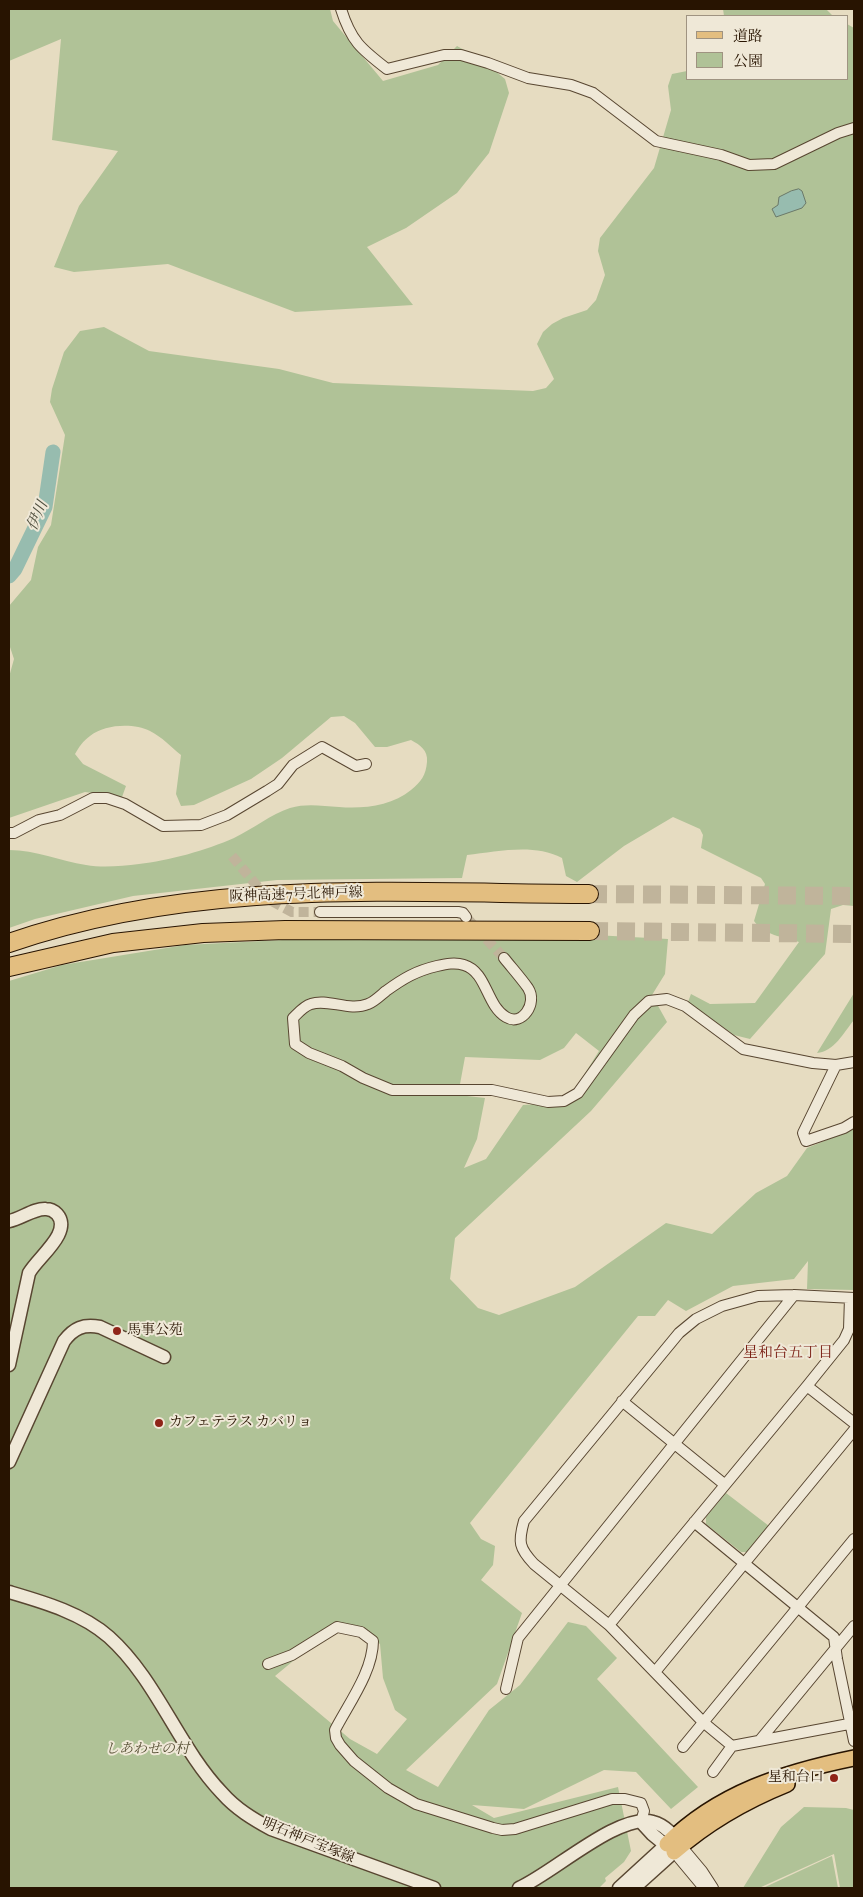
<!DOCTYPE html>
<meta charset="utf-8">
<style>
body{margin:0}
#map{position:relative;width:863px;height:1897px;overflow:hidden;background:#e6dcc1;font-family:"IM FELL Great Primer","Noto Serif JP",serif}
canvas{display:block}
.frame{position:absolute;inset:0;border:10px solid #281401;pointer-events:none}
.legend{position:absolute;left:686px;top:15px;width:162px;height:65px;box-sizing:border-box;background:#efe8d7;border:1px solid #9f9381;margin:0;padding:6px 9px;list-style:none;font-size:15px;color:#281401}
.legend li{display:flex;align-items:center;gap:10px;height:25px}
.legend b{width:25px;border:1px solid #9f9381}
</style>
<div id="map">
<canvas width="863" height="1897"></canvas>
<div class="frame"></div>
<ul class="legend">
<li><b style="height:6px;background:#e3be80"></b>道路</li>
<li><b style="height:14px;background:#b0c297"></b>公園</li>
</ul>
</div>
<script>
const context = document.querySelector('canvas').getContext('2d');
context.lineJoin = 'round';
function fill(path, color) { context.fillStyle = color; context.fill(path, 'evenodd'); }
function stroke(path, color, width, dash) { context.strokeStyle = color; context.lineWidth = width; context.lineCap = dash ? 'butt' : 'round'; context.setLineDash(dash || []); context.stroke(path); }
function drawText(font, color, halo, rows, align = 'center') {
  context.font = font + ' "IM FELL Great Primer","Noto Serif JP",serif'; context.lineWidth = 4; context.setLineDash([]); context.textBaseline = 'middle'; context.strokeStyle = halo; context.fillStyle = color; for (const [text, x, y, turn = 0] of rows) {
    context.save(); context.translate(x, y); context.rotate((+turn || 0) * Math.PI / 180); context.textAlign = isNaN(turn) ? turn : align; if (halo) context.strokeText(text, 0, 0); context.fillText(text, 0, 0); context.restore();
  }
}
const green = new Path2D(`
 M 9,9 L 330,9 L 333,21 L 383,81 L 438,65 L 457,46 L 482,60 L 505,79 L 509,93 L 489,153 L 457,193 L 406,228 L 367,247 L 413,305 L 295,312 L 168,264 L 74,272 L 54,267 L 79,206 L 118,151 L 52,140 L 61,39 L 9,61 Z
 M 723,9 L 826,9 L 833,16 L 724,16 Z
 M 847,24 L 854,28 L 854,906 L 843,905 L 831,909 L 825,954 L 750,1039 L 734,1035 L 688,1002 L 691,994 L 710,1004 L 755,1003 L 799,942 C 783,937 764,935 754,921 L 765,884 L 761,878 L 701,848 L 703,835 L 700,829 L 673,817 L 624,846 L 577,882 L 566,876 L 562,858 C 533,843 497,852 467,855 L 462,878 L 277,880 L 133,896 L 35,919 L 9,928 L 9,850 C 36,850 60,861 86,865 C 103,868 122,866 139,864 C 168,861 207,850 234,838 C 253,829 271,814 290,808 C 307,803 322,806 339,807 C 363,809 392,806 411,790 C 421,782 426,775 427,762 C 428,750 420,745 411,740 L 387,747 L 375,747 L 355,723 L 344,716 L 331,717 L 282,758 L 251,779 L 194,805 L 181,806 L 176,794 L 181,755 C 171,747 162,737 150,731 C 134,723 105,724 90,736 C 83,741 79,747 75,754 L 83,764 L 126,786 L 122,797 L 85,792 L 9,818 L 9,677 L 14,659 L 9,644 L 9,606 L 31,580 L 38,547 L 51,525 L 65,435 L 50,402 L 52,389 L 64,352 L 80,331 L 104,327 L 149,351 L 279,369 L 333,383 L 533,391 L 546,388 L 554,379 L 537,344 L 543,332 L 552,324 L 563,318 L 587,310 L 596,300 L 605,275 L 598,251 L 600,238 L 654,168 L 671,110 L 668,86 L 672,74 L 687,71 L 687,79 L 847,79 Z
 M 594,935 L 668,939 L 665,974 L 652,995 L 667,1022 L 591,1111 L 455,1238 L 450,1279 L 478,1308 L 499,1315 L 575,1287 L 666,1223 L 712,1234 L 756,1193 L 787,1176 L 807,1148 L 854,1129 L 854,1290 L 807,1289 L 808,1261 L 794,1279 L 733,1286 L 686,1311 L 668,1300 L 655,1316 L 638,1316 L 470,1523 L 481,1539 L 495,1546 L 493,1565 L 481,1580 L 522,1613 L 497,1684 L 406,1770 L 438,1787 L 489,1710 L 520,1685 L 568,1622 L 586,1626 L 617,1658 L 597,1679 L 698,1787 L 671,1809 L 636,1772 L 604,1770 L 524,1809 L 472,1805 L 494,1818 L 618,1787 L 631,1851 L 624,1862 L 605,1878 L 606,1881 L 599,1888 L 9,1888 L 9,981 L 62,965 L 185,945 L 322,938 ZM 576,1033 L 599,1051 L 567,1102 L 523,1105 L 486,1159 L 464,1168 L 477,1139 L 485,1098 L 458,1095 L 465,1057 L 540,1060 L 564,1048 ZM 359,1629 L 380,1644 L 383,1678 L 395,1710 L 407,1719 L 377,1754 L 350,1739 L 275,1676 L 310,1647 L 340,1630 Z
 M 854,993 L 854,1020 C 844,1032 834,1052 817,1053 Z
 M 726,1493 L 769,1526 L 747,1552 L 741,1552 L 706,1524 L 706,1517 Z
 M 804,1807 L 846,1808 L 854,1810 L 854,1888 L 840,1888 L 834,1854 L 759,1888 L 743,1888 L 781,1827 Z
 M 832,1856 L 838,1888 L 763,1888 Z`);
const water = new Path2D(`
 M 799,189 L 802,191 L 806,203 L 802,208 L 776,217 L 772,209 L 778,205 L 779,197 L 791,191 Z`);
const river = new Path2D(`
 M 9,576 L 15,569 L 45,507 L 53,452`);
const minorTunnel = new Path2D(`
 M 232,856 L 268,899 L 292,912 L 320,912
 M 466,917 L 504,958`);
const motorwayTunnel = new Path2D(`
 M 589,894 L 854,896
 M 590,931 L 854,934`);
const minor = new Path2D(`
 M 341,9 C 351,41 361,49 387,69 L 444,55 L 461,55 L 488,63 L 528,78 L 571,85 L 593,93 L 656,141 L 721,155 L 749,165 L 774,164 L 838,133 L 854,128
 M 9,833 L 14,833 L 39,820 L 60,815 L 93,798 L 107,798 L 125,804 L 163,826 L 201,825 L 227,815 L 267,791 L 278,784 L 293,765 L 322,747 L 356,766 L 366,764
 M 320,912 L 458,912 L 463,913 L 466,917
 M 504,958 C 512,968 521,978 528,988 C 538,1003 522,1027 506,1017 C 486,1005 487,972 464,965 C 455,962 446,964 437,966 C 416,971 404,978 386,991 C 381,995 374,1002 368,1004 C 349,1012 328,998 311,1004 C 304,1006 299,1012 293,1018 L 295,1044 L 309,1053 L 342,1066 L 363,1078 L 392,1090 L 492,1090 L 548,1102 L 564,1101 L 578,1093 L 634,1015 L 649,1001 L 667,999 L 685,1006 L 743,1049 L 813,1063 L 836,1065 L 854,1062
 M 836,1065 L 803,1133 L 806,1141 L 844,1128 L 854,1122
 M 854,1298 L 794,1295 L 758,1296 L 722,1306 L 696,1319 L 679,1333 L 524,1521 C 518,1542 519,1548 534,1564 L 609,1625 L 703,1722 L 732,1746 L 854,1723
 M 807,1386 L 854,1423
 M 622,1401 L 724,1484
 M 694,1522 L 834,1637 L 837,1659 L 854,1741
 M 609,1625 L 807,1386 L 844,1340 L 849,1329 L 850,1298
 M 268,1664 L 292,1655 L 337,1627 L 361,1632 L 373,1641 C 373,1671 349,1703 335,1730 L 336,1738 L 340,1745 L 354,1761 L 388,1788 L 416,1804 L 493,1828 L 502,1830 L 515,1829 L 612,1799 L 625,1799 L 641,1803 L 644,1811 L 641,1822
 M 655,1672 L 854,1430
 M 506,1689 L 518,1638 L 794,1295
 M 760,1740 L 854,1626
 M 683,1747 L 854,1539
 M 713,1772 L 732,1746
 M 681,1846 L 702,1871 L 713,1888
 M 674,1852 L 704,1888`);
const tertiary = new Path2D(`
 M 9,1221 C 21,1219 34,1208 46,1209 C 51,1209 54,1211 57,1214 C 73,1232 38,1257 29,1273 L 9,1365
 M 9,1462 L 64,1341 C 74,1328 83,1324 100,1327 L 164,1357
 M 9,1592 C 43,1602 82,1613 109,1637 C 157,1680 178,1747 222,1793 C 236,1809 253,1819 271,1829 L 434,1888
 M 519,1888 C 552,1874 619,1812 653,1822 C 665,1825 673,1835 680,1844
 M 619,1888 L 667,1844
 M 634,1888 L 674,1852 L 652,1834 L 641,1822`);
const primary = new Path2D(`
 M 667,1844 C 718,1793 785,1772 854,1758
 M 674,1852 C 708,1822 745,1801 787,1784`);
const motorway = new Path2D(`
 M 9,943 C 197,878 393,893 589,894
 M 9,967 L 113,943 L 203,933 L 285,930 L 590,931`);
const markers = [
 [117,1331,5,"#8f2418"],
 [159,1423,5,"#8f2418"],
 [834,1778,5,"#8f2418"]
];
const streetNames = [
 ["阪神高速7号北神戸線",296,895,-2],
 ["明石神戸宝塚線",308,1841,22]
];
const poiNames = [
 ["馬事公苑",127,1331],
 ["カフェテラス カバリョ",169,1423],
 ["星和台口",824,1778,"right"]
];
const parkNames = [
 ["しあわせの村",147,1750]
];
const waterNames = [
 ["伊川",38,516,-67]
];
const neighbourhoodNames = [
 ["星和台五丁目",788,1353]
];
fill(green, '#b0c297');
fill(water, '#97bcaf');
stroke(water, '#6b7969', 1);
stroke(river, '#97bcaf', 15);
stroke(minorTunnel, '#c0b49b', 10, [10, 5]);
stroke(motorwayTunnel, '#c0b49b', 18, [18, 9]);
stroke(minor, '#584631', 12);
stroke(tertiary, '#584631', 15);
stroke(primary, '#281401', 18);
stroke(motorway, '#281401', 20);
stroke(minor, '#efe8d7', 10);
stroke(tertiary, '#efe8d7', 12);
stroke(primary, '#e3be80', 15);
stroke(motorway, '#e3be80', 18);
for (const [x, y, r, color] of markers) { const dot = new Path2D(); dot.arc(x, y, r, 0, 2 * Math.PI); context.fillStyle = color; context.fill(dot); stroke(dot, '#efe8d7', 2); }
drawText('14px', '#281401', '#efe8d7', streetNames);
drawText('14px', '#281401', '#efe8d7', poiNames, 'left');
drawText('italic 14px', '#585136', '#efe8d7', parkNames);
drawText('italic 15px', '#4f4f3e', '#efe8d7', waterNames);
drawText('15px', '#7a1f14', '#efe8d7', neighbourhoodNames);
</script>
